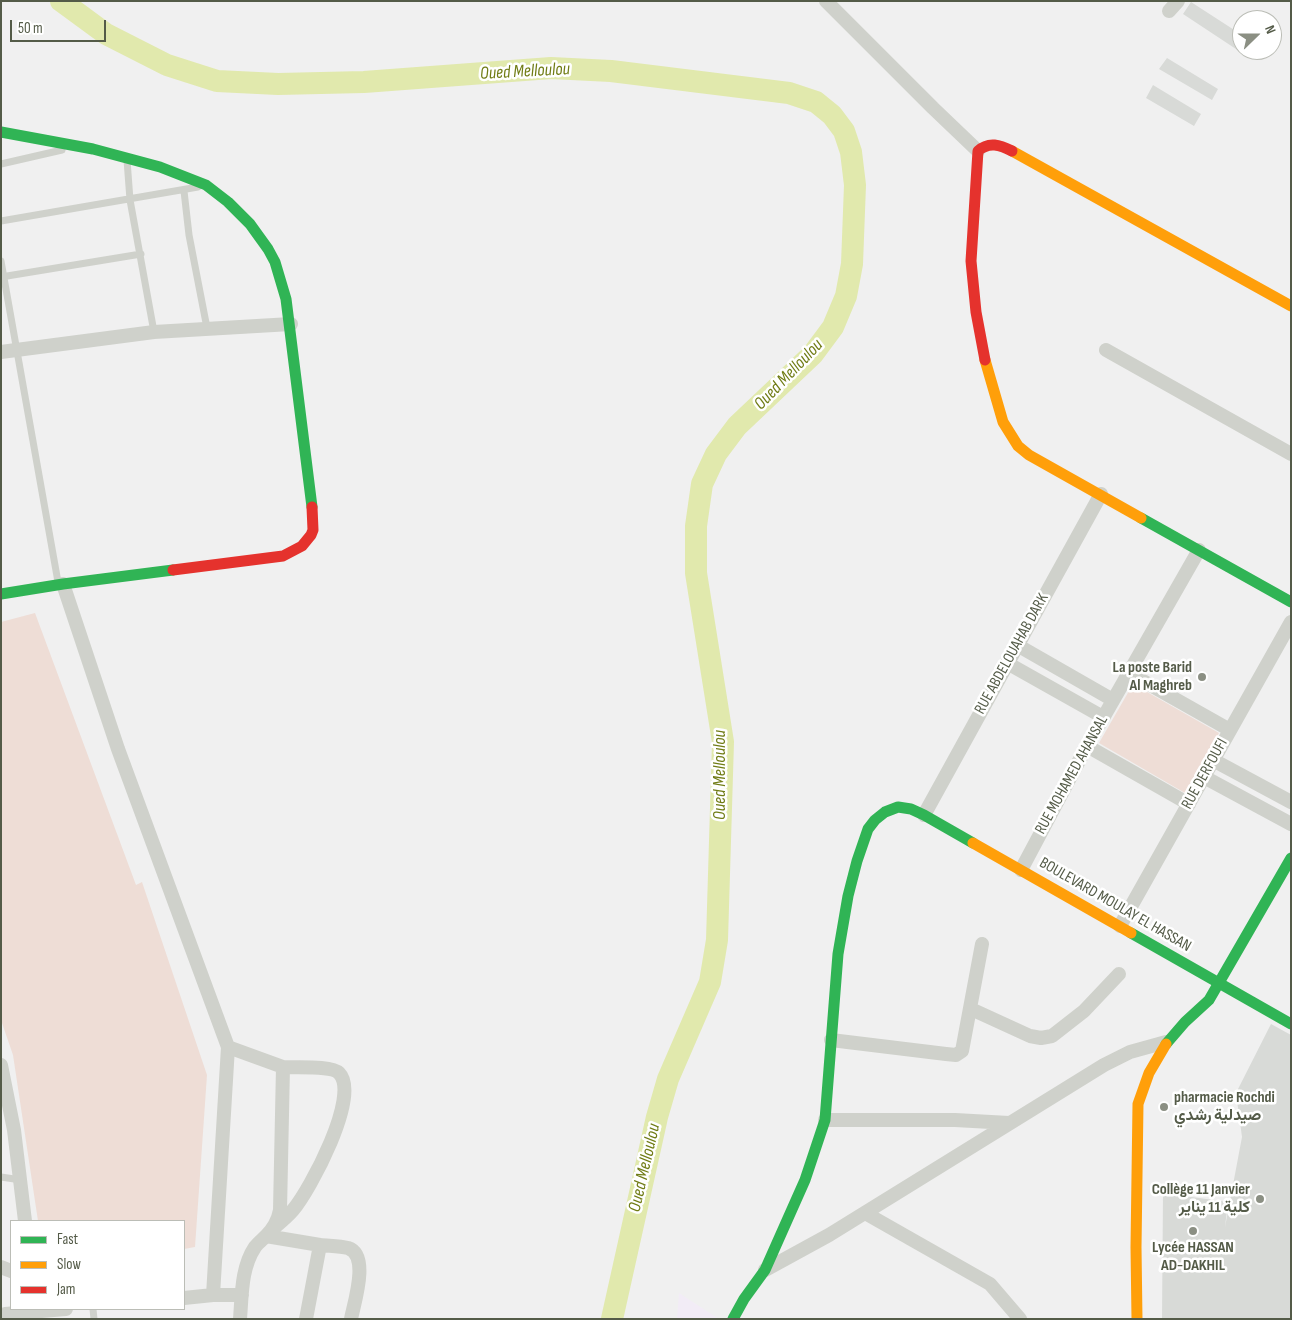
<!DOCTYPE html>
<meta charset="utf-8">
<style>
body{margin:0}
#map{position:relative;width:1292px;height:1320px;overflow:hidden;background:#f0f0f0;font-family:"Sofia Sans Condensed",sans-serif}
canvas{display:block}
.frame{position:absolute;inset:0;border:2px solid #545b48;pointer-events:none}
.legend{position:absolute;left:10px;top:1220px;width:175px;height:90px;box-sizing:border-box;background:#fff;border:1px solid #bbbdb6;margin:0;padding:6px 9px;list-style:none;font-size:15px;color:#545b48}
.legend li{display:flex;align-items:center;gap:10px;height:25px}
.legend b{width:25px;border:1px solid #bbbdb6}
.north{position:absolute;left:1232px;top:10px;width:50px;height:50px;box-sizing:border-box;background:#fff;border:1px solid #bbbdb6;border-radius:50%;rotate:68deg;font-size:14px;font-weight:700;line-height:20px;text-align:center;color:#545b48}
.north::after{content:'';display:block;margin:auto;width:18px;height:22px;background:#8b8f83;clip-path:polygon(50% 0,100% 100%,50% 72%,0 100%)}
.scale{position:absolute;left:10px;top:20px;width:96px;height:22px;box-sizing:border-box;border:2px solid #545b48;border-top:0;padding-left:6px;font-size:15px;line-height:18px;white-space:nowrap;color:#545b48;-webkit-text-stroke:4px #fff;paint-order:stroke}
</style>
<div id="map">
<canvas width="1292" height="1320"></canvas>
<div class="frame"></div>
<ul class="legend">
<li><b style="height:6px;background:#30b455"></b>Fast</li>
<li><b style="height:6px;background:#ff9f0a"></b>Slow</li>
<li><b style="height:6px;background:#e5322d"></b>Jam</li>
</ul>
<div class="north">N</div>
<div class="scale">50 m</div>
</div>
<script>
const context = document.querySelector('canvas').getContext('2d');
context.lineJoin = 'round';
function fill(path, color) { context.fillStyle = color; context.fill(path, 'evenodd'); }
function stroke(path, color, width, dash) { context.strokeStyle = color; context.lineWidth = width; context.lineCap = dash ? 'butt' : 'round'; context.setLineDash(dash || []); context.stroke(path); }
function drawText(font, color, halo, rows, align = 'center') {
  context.font = font + ' "Sofia Sans Condensed",Vazirmatn,sans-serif'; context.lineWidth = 5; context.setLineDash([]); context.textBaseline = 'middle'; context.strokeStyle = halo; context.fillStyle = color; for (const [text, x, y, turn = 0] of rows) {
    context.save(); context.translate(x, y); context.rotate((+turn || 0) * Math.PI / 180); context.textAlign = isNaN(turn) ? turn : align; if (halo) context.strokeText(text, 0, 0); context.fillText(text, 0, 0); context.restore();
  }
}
const commercial = new Path2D(`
 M 679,1293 L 719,1319 L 677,1319 Z`);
const green = new Path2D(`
 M 35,613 L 136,885 L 142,882 L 207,1075 L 195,1247 L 184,1249 L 184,1221 L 38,1221 L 13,1055 L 1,1020 L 1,622 Z
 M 1133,684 L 1219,733 L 1185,793 L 1099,743 Z`);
const river = new Path2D(`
 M 61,1 L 106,34 L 167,65 L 217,81 L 278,84 L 364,82 L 551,68 L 611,71 L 789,93 L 816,102 L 832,115 L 844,131 L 851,152 L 855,185 L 852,264 L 846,296 L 833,327 L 813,354 L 737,426 L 716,454 L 702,484 L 696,526 L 696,573 L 723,742 L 717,940 L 710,982 L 668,1079 L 657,1117 L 612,1319`);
const building = new Path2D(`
 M 1191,2 L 1242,35 L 1242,47 L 1239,51 L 1183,14 Z
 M 1167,58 L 1218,89 L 1212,100 L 1159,69 Z
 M 1153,85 L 1201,114 L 1194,126 L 1146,98 Z
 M 1271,1024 L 1291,1035 L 1291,1319 L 1162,1319 L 1163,1193 L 1228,1202 L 1225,1227 L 1242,1137 L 1236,1093 Z`);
const lane = new Path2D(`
 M 127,160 L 130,200 L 154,332
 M 1,164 L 62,150
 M 184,191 L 189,235 L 207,328
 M 1,221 L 198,187
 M 1,261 L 58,582
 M 1,277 L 141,254
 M 1,1177 L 21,1180
 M 93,1309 L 94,1319`);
const street = new Path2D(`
 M 826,1 L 933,108 L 978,151
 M 1169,11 L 1178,1
 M 1106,350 L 1291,454
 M 1,352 L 154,332 L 291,324
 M 63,584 L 118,749 L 228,1047 L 213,1295
 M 1017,645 L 1113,700
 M 1007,663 L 1103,717
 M 1129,673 L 1230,730
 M 1087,746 L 1189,804
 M 1213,760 L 1291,802
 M 1204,777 L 1291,824
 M 924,815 L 1101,494
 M 1021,870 L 1087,746 L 1199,550
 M 1120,926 L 1291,622
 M 971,1009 L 1030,1036 L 1041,1038 L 1052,1036 L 1084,1011 L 1119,974
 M 831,1040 L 946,1054 L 956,1055 L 962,1051 L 982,944
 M 228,1047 L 283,1067 L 280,1210 C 278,1221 274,1228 266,1236 C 262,1240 258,1243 255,1247 C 241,1268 242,1295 240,1319
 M 1,1065 L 14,1130 L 25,1221
 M 825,1120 L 955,1120 L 1009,1123
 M 865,1213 L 990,1284 L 1020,1319
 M 276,1226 C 282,1221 288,1216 293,1210 C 310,1190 361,1095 339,1073 C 331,1065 295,1068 283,1067
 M 266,1236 L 320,1245 L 306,1319
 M 320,1245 C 328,1246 339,1246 348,1248 C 370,1255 354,1303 351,1319
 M 1,1267 L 11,1271
 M 765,1270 L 829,1235 L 1104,1065 L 1130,1052 L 1166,1042
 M 184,1298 L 213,1295 L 242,1295
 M 5,1314 L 66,1309`);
const fast = new Path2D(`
 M 1,132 L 93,149 L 160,167 L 206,185 L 228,202 L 250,224 L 268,249 L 275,262 L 286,299 L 312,507
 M 1141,518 L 1291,602
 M 1,594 L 63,584 L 173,570
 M 1131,933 L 1291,1024
 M 1166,1044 L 1185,1022 L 1209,1000 L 1291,858
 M 733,1319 L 744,1299 L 765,1270 L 805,1180 L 825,1120 L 838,954 L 848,896 L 857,861 L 868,829 L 875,820 L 885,812 L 898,807 L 911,809 L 924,815 L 973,843`);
const slow = new Path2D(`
 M 1012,151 L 1291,306
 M 985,360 L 1003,422 L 1018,446 L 1029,455 L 1141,518
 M 973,843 L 1131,933
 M 1137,1319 L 1136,1247 L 1138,1104 L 1149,1073 L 1166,1044`);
const jam = new Path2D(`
 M 985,360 L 976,312 L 971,261 L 978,151 C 989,141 1000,145 1012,151
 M 173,570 L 283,556 L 302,546 L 311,535 L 313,530 L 312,507`);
const markers = [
 [1202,677,5,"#8b8f83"],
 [1164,1107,5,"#8b8f83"],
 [1260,1199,5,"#8b8f83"],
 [1193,1231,5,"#8b8f83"]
];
const streetNames = [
 ["RUE ABDELOUAHAB DARK",1012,654,-61],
 ["RUE DERFOUFI",1205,774,-61],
 ["RUE MOHAMED AHANSAL",1072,775,-61],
 ["BOULEVARD MOULAY EL HASSAN",1115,905,30]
];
const poiNames = [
 ["La poste Barid",1192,668],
 ["Al Maghreb",1192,686],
 ["pharmacie Rochdi",1174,1098,"left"],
 ["صيدلية رشدي",1174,1116,"left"],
 ["Collège 11 Janvier",1250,1190],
 ["كلية 11 يناير",1250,1208],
 ["Lycée HASSAN",1193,1248,"center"],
 ["AD-DAKHIL",1193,1266,"center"]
];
const waterNames = [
 ["Oued Melloulou",525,72,-3],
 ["Oued Melloulou",789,375,-46],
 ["Oued Melloulou",720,775,-90],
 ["Oued Melloulou",645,1168,-77]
];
fill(commercial, '#f2ecf6');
fill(green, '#eeddd6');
stroke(river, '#e1e9ad', 22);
fill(building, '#d8dad7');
stroke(lane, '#cfd1cb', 7);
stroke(street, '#cfd1cb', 14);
stroke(fast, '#30b455', 11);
stroke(slow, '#ff9f0a', 11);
stroke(jam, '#e5322d', 11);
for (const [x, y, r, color] of markers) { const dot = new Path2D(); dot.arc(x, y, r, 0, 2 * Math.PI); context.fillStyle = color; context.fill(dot); stroke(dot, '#fff', 2); }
drawText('16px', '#545b48', '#fff', streetNames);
drawText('bold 16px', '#545b48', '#fff', poiNames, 'right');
drawText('italic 18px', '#707c15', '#fff', waterNames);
</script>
